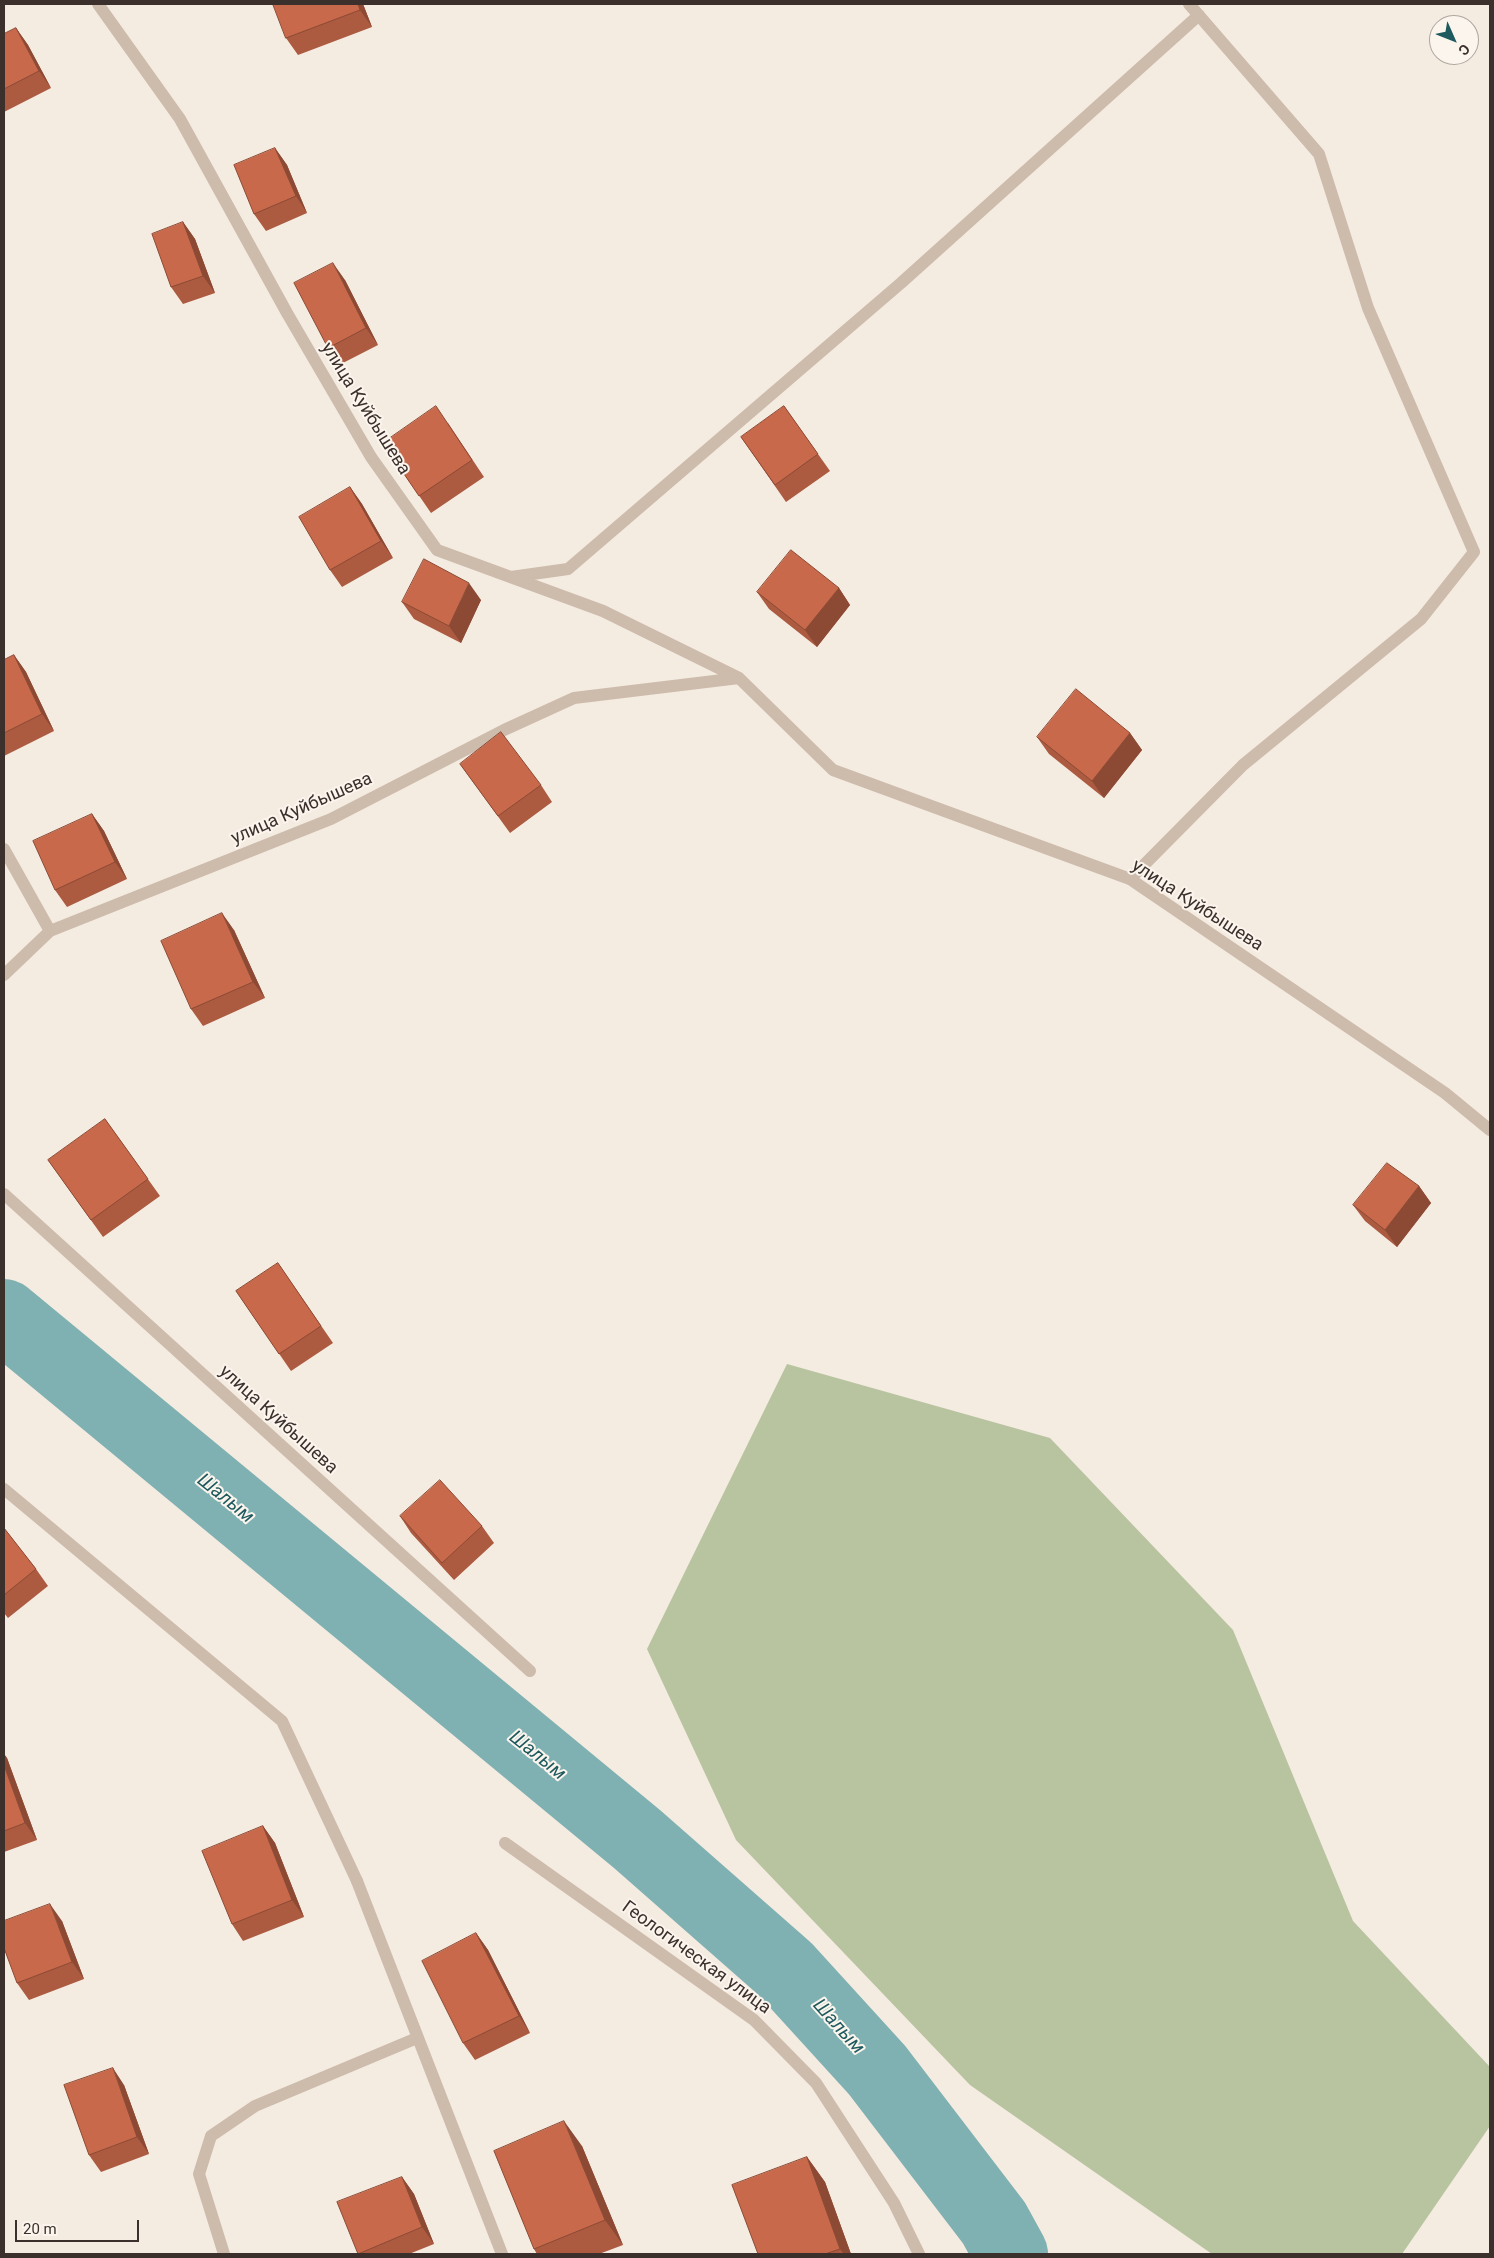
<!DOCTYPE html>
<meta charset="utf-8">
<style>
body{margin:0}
#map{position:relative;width:1494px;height:2258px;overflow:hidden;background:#f4ebe1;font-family:Roboto,sans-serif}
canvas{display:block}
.frame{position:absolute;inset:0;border:5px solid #3b302b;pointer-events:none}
.north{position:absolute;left:1429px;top:15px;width:50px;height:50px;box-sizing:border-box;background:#fbf5ee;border:1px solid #aea6a0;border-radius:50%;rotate:134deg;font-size:14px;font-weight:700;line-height:20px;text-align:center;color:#3b302b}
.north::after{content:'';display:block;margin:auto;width:18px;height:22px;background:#1f5a5e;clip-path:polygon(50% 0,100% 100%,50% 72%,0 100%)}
.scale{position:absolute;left:15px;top:2220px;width:124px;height:22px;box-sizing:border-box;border:2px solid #3b302b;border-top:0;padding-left:6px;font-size:15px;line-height:18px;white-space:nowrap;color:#3b302b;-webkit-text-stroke:4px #fbf5ee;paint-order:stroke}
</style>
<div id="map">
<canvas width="1494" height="2258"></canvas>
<div class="frame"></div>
<div class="north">С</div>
<div class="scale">20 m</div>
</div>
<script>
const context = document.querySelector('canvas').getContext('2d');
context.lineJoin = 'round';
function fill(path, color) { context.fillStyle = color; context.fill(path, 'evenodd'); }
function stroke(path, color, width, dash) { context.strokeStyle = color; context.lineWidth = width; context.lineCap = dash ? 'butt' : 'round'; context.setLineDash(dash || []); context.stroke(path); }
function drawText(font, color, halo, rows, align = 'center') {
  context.font = font + ' Roboto,sans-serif'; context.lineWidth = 4; context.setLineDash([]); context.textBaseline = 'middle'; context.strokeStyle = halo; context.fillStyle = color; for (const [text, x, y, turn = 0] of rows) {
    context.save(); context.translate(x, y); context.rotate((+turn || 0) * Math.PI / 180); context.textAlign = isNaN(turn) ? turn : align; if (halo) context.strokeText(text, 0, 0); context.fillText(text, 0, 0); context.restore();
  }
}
const green = new Path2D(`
 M 787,1364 L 1050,1438 L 1233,1630 L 1353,1921 L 1490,2067 L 1490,2126 L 1402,2254 L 1212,2254 L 970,2085 L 736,1840 L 647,1649 Z`);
const river = new Path2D(`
 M 4,1316 L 637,1839 L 785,1969 L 877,2070 L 994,2223 L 1011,2254`);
const service = new Path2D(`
 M 511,577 L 568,569 L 901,283 L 1199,15
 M 1130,879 L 1243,765 L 1421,619 L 1474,552 L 1368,308 L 1319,154 L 1189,4
 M 4,1489 L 282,1721 L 357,1881`);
const minor = new Path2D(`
 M 98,4 L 180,119 L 287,313 L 371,457 L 437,550 L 603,611 L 739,678 L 833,770 L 1130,879 L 1445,1093 L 1490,1130
 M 4,849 L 50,931 L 331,819 L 504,730 L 574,698 L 739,678
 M 4,975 L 50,931
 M 4,1194 L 530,1671
 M 505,1843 L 754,2020 L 816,2083 L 894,2203 L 919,2254
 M 357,1881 L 502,2254
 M 224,2254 L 199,2174 L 211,2136 L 255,2106 L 417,2038`);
const wall = new Path2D(`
 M 273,4 L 363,4 L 372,27 L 298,55 L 286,38 Z
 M 16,28 L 28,45 L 51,88 L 4,112 L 4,34 Z
 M 275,148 L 287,165 L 307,213 L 266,231 L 254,214 Z
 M 183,222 L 195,239 L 215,293 L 183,304 L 171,287 Z
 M 345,280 L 378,345 L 339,365 L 328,348 Z
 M 784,406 L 830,471 L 786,502 L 741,437 Z
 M 448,423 L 484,477 L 431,513 L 383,443 Z
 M 350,487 L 362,504 L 393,558 L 342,587 L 330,570 Z
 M 839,588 L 850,605 L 817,647 L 769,609 L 757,592 Z
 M 481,600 L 461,643 L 414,619 L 402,602 Z
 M 14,655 L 26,672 L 54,731 L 4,756 L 4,660 Z
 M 1130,733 L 1142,750 L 1104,798 L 1049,754 L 1037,737 Z
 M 460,764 L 541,785 L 552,802 L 510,833 Z
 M 92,814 L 104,831 L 127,879 L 67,907 L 55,890 Z
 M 234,930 L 265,998 L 203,1026 L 191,1009 Z
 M 105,1119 L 160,1196 L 103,1237 L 48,1160 Z
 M 1419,1186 L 1431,1203 L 1397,1247 L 1365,1221 L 1353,1205 Z
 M 278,1263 L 333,1343 L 291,1371 L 236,1291 Z
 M 400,1516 L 482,1526 L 494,1543 L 454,1580 L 411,1533 Z
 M 4,1528 L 36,1569 L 48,1586 L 8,1618 L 4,1613 Z
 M 4,1754 L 7,1758 L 37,1840 L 4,1852 Z
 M 263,1826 L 275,1843 L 304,1917 L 243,1941 L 232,1924 Z
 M 62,1921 L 84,1979 L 29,2000 L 17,1983 Z
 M 476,1933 L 488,1950 L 530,2033 L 475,2060 L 463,2043 Z
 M 124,2085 L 149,2154 L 101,2172 L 89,2155 Z
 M 582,2146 L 623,2245 L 599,2254 L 537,2254 L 534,2249 Z
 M 807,2157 L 825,2182 L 851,2254 L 758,2254 Z
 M 402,2177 L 414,2194 L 434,2244 L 409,2254 L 358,2254 Z`);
const shadedWall = new Path2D(`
 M 358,4 L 363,4 L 372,27 L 360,10 Z
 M 16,28 L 28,45 L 51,88 L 39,71 Z
 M 275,148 L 287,165 L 307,213 L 296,196 Z
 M 183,222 L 195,239 L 215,293 L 203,276 Z
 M 333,263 L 345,280 L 378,345 L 366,328 Z
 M 350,487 L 362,504 L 393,558 L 381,541 Z
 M 469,583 L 481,600 L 461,643 L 449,626 Z
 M 839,588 L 850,605 L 817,647 L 805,630 Z
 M 14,655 L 26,672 L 54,731 L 42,714 Z
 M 1130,733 L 1142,750 L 1104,798 L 1092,781 Z
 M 92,814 L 104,831 L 127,879 L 115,862 Z
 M 222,913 L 234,930 L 265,998 L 253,982 Z
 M 1419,1186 L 1431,1203 L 1397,1247 L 1385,1230 Z
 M 4,1754 L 7,1758 L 37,1840 L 25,1823 L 4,1765 Z
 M 263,1826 L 275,1843 L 304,1917 L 292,1900 Z
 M 50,1904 L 62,1921 L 84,1979 L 72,1962 Z
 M 476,1933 L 488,1950 L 530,2033 L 519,2016 Z
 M 113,2068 L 124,2085 L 149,2154 L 137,2137 Z
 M 564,2121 L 582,2146 L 623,2245 L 605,2220 Z
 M 807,2157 L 825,2182 L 851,2254 L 844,2254 L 840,2249 Z
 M 402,2177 L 414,2194 L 434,2244 L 422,2227 Z`);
const building = new Path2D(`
 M 273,4 L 358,4 L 360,10 L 286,38 Z
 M 16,28 L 39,71 L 4,89 L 4,34 Z
 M 275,148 L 296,196 L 254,214 L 234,165 Z
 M 183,222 L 203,276 L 171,287 L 152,234 Z
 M 333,263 L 366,328 L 328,348 L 294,283 Z
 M 436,406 L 472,460 L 419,496 L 383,443 Z
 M 784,406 L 818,454 L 775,485 L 741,437 Z
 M 350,487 L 381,541 L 330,570 L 299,517 Z
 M 791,550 L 839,588 L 805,630 L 757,592 Z
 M 424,559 L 469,583 L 449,626 L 402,602 Z
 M 14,655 L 42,714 L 4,733 L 4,660 Z
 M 1076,689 L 1130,733 L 1092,781 L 1037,737 Z
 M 501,732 L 541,785 L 498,816 L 460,764 Z
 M 92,814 L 115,862 L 55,890 L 33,841 Z
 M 222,913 L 253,982 L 191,1009 L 161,941 Z
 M 105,1119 L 148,1179 L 91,1220 L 48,1160 Z
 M 1387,1163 L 1419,1186 L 1385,1230 L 1353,1205 Z
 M 278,1263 L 321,1326 L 279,1354 L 236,1291 Z
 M 440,1480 L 482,1526 L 442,1563 L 400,1516 Z
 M 4,1528 L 36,1569 L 4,1595 Z
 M 4,1765 L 25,1823 L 4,1831 Z
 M 263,1826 L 292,1900 L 232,1924 L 202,1851 Z
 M 50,1904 L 72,1962 L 17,1983 L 4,1948 L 4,1921 Z
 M 476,1933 L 519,2016 L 463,2043 L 422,1961 Z
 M 113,2068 L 137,2137 L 89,2155 L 64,2085 Z
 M 564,2121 L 605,2220 L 534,2249 L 494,2151 Z
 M 807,2157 L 840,2249 L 825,2254 L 758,2254 L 732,2185 Z
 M 402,2177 L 422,2227 L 358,2254 L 337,2202 Z`);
const streetNames = [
 ["улица Куйбышева",365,409,58],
 ["улица Куйбышева",302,809,-24],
 ["улица Куйбышева",1197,906,33],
 ["улица Куйбышева",278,1420,42],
 ["Геологическая улица",696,1958,36]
];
const waterNames = [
 ["Шалым",225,1499,39],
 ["Шалым",537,1756,39],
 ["Шалым",838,2027,48]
];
fill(green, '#b8c4a0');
stroke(river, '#7fb0b2', 74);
stroke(service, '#cdbbac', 12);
stroke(minor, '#cdbbac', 12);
fill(wall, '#ac5a40');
fill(shadedWall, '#8c4a34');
fill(building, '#c8694b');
stroke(building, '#8c4a34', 1);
drawText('18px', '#3b302b', '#fbf5ee', streetNames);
drawText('italic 19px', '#1f5a5e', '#fbf5ee', waterNames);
</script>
